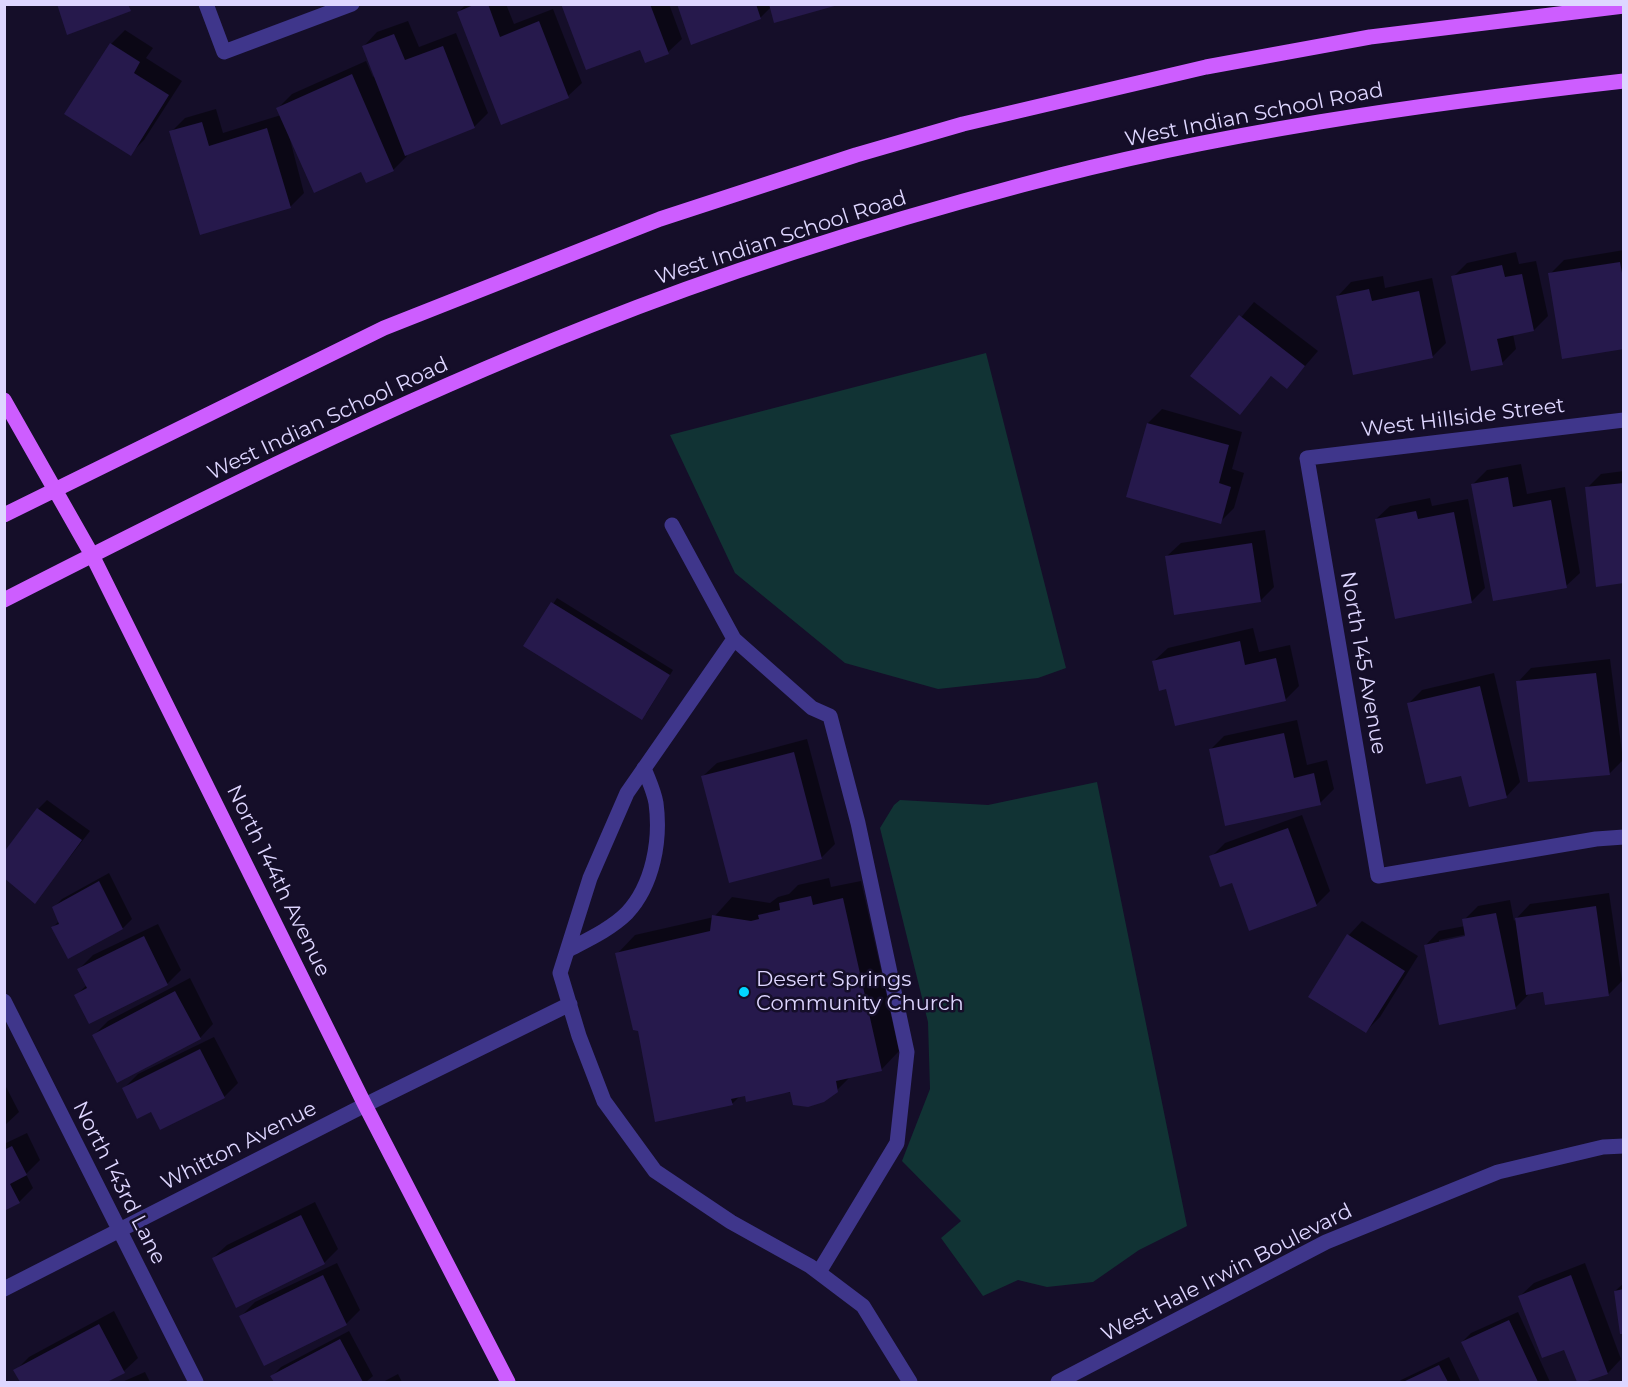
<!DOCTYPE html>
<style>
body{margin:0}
#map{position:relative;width:1628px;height:1387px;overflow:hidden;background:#150e29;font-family:Montserrat,sans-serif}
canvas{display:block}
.frame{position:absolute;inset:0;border:6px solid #ded6ff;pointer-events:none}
</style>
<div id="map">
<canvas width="1628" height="1387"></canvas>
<div class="frame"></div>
</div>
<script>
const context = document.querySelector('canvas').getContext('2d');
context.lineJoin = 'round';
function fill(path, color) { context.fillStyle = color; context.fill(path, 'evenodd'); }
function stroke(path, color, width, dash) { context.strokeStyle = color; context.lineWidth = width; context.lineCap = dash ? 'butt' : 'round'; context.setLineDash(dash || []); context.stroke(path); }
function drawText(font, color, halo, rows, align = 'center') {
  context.font = font + ' Montserrat,sans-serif'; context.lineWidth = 5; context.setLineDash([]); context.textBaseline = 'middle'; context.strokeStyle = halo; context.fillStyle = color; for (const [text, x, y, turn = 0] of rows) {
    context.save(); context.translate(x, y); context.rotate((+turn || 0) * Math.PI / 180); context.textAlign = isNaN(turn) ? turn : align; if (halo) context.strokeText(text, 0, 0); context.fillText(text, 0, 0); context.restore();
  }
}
const green = new Path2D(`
 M 986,353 L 1066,668 L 1038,678 L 938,689 L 845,663 L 735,573 L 670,435 Z
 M 1097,782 L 1187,1226 L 1139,1250 L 1093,1282 L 1047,1287 L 1018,1280 L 983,1296 L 941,1238 L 961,1221 L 902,1161 L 930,1089 L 928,1022 L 880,828 L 894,805 L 900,800 L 988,805 Z`);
const shadow = new Path2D(`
 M 466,4 L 506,4 L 514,24 L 553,9 L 582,83 L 568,96 L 459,12 Z
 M 562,4 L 669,4 L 682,39 L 668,52 L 641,48 Z
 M 678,4 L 835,4 L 771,7 L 760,18 Z
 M 408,21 L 419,47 L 456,33 L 488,113 L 474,127 L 406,153 L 407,156 L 393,170 L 367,181 L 362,170 L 287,128 L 304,193 L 290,207 L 171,132 L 185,118 L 216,109 L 223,133 L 281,115 L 278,108 L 292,94 L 366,61 L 373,77 L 375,76 L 364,46 L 377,32 Z
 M 125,30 L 153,48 L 146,58 L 182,81 L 144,140 L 130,154 L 111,44 Z
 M 1624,250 L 1624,348 L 1550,274 L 1564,260 Z
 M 1516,252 L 1519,264 L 1536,261 L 1548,316 L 1534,330 L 1513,334 L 1516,349 L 1502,363 L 1453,277 L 1467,263 Z
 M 1383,276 L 1385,288 L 1432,278 L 1446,343 L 1432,357 L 1338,296 L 1351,282 Z
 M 1254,302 L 1318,351 L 1287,387 L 1272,375 L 1240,413 L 1192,376 Z
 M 1162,409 L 1242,432 L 1232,469 L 1244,473 L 1234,508 L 1220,522 L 1128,496 L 1148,423 Z
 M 1521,464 L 1527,494 L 1565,487 L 1580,573 L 1566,586 L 1473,484 L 1487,470 Z
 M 1624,471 L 1624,582 L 1587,488 L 1601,474 Z
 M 1430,498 L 1432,506 L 1468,499 L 1485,588 L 1471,602 L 1376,519 L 1390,506 Z
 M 1265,530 L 1274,587 L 1260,601 L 1167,556 L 1181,543 Z
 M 557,598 L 673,670 L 646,714 L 525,646 Z
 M 1253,628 L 1259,652 L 1290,645 L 1299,686 L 1285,700 L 1167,687 L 1154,661 L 1168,648 Z
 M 1610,659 L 1623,760 L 1609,774 L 1518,682 L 1531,668 Z
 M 1494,673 L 1520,782 L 1507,796 L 1463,774 L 1408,704 L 1422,690 Z
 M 1297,720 L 1307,765 L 1327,760 L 1334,789 L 1320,803 L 1210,750 L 1224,736 Z
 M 807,739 L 835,844 L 821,858 L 703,776 L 717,763 Z
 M 47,800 L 90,831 L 35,902 L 38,809 Z
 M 1302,815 L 1330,891 L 1316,905 L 1233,881 L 1211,857 L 1225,843 Z
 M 109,873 L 132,919 L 123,928 L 68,956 L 53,927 L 59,921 L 53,908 L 62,899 Z
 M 829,878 L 831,887 L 861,881 L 899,1051 L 881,1070 L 851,1076 L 837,1090 L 746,1095 L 740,1096 L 732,1104 L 639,1029 L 617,954 L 635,935 L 714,917 L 732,897 L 770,903 L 778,897 L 789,894 L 798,885 Z
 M 1609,893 L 1622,981 L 1608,995 L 1544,991 L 1530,993 L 1515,1008 L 1426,945 L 1439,931 L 1465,926 L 1464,920 L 1478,906 L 1510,900 L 1514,921 L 1530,904 ZM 1473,933 L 1473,936 L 1439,943 L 1439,940 Z
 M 1362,921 L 1418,956 L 1380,1017 L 1366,1031 L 1349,935 Z
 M 158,924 L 181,970 L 167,984 L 76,995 L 87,985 L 79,969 L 93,955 Z
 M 190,978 L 213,1024 L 200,1038 L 94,1035 L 108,1021 Z
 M 214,1037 L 238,1083 L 224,1097 L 152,1110 L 124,1088 L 138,1074 Z
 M 4,1083 L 19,1112 L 4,1126 Z
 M 27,1133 L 40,1160 L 26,1174 L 33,1188 L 19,1202 L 4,1209 L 4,1144 Z
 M 315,1202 L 338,1249 L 324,1263 L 213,1258 L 227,1245 Z
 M 337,1263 L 360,1310 L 346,1324 L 241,1316 L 255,1302 Z
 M 1585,1263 L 1621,1359 L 1608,1373 L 1579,1382 L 1565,1348 L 1520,1296 L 1534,1283 Z
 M 1624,1283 L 1624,1332 L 1615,1291 Z
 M 114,1311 L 138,1358 L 124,1371 L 104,1382 L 22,1382 L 15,1371 L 29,1357 Z
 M 1518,1312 L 1550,1382 L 1481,1382 L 1462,1342 L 1471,1333 Z
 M 349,1331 L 373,1376 L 366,1382 L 275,1382 L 272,1376 L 281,1367 Z
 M 1449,1357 L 1461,1382 L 1399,1382 L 1401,1380 Z
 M 145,1372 L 150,1382 L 122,1382 Z
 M 398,1374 L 402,1382 L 383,1382 Z`);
const building = new Path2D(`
 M 57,4 L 128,4 L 131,11 L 67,35 Z
 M 476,4 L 488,4 L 500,37 L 539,21 L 569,98 L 501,125 L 457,12 Z
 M 561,4 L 650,4 L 669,54 L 645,63 L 640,50 L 586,70 Z
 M 677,4 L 756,4 L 761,19 L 691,45 Z
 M 769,4 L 838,4 L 838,5 L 774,23 Z
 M 394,34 L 405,60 L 443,46 L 475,128 L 405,156 L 362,46 Z
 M 110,43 L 140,62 L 134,73 L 169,95 L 131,156 L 64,114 Z
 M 352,74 L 394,171 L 366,183 L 361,172 L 314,193 L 276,108 Z
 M 202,122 L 209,146 L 267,128 L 291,208 L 200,235 L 169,131 Z
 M 1620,262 L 1624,284 L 1624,349 L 1562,359 L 1548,273 Z
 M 1502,265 L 1505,277 L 1522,274 L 1534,331 L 1497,339 L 1503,365 L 1471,371 L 1451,276 Z
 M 1369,289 L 1372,301 L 1419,291 L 1433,358 L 1353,375 L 1336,296 Z
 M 1239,315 L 1305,366 L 1287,389 L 1271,376 L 1240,415 L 1190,376 Z
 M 1147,423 L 1229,445 L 1219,483 L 1231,487 L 1221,524 L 1126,497 Z
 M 1508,477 L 1513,507 L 1551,500 L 1567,588 L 1493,601 L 1471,484 Z
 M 1624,483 L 1624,583 L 1596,587 L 1585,487 Z
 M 1416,511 L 1418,519 L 1454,512 L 1472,603 L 1395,619 L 1375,519 Z
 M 1252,543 L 1261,602 L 1174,615 L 1165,556 Z
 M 551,602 L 670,675 L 642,720 L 523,646 Z
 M 1240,641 L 1245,665 L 1276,658 L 1286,701 L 1175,726 L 1166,689 L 1159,691 L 1152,661 Z
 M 1596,673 L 1610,775 L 1528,782 L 1516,681 Z
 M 1480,686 L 1507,798 L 1469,807 L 1461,776 L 1426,784 L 1407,703 Z
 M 1284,733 L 1294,778 L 1314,773 L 1321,805 L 1225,826 L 1209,749 Z
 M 794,752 L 822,859 L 729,883 L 701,776 Z
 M 37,808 L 82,840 L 35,904 L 4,878 L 4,852 Z
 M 1288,828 L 1317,906 L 1249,931 L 1232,883 L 1220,887 L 1209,856 Z
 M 99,881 L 123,929 L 68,959 L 51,927 L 59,924 L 52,907 Z
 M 811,896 L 813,905 L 843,898 L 882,1071 L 836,1081 L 838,1092 L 824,1102 L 808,1107 L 793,1105 L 790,1092 L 746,1102 L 745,1096 L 731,1099 L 733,1105 L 655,1122 L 638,1031 L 633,1030 L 615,953 L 710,931 L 712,915 L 751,921 L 759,919 L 758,915 L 780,910 L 779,903 Z
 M 1596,906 L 1609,996 L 1545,1005 L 1543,992 L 1526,995 L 1515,918 Z
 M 1496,913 L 1516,1009 L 1439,1025 L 1424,945 L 1465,936 L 1462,919 Z
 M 1347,934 L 1405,971 L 1366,1033 L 1308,997 Z
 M 144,936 L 168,985 L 89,1024 L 74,995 L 87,988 L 77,969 Z
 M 175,991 L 201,1039 L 117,1083 L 92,1035 Z
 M 200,1049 L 225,1098 L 160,1130 L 151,1112 L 137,1119 L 122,1088 Z
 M 12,1146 L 27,1175 L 10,1184 L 20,1203 L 4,1211 L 4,1150 Z
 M 301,1215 L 325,1264 L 236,1308 L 212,1258 Z
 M 323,1275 L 347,1325 L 264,1366 L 239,1316 Z
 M 1571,1275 L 1608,1374 L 1585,1382 L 1577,1382 L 1564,1350 L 1542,1358 L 1518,1296 Z
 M 1624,1289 L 1624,1334 L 1620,1334 L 1614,1291 Z
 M 1509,1320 L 1538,1382 L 1480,1382 L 1461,1342 Z
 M 99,1324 L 125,1373 L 107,1382 L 20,1382 L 13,1370 Z
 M 340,1339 L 363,1382 L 274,1382 L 270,1376 Z
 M 1439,1365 L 1448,1382 L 1403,1382 Z`);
const minor = new Path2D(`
 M 206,4 L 224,52 L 352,4
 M 1624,420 L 1307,458 L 1378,876 L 1596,839 L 1624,837
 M 672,525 L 734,639 L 812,708 L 830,716 L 858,823 L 907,1052 L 897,1143 L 819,1272
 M 734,639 L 627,793 L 590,878 L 560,973 L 579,1036 L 604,1101 L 655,1171 L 731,1222 L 810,1266 L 863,1306 L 910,1382
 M 568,950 C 587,940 611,929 627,913 C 653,885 661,840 656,803 C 654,791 648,779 644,768
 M 4,1001 L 196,1382
 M 4,1289 L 365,1105 L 570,1004
 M 1058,1382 L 1326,1242 L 1498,1172 L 1603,1147 L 1624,1146`);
const major = new Path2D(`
 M 4,400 L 92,555 L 365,1105 L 508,1382
 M 4,515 L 384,328 L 660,219 L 856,155 L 963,124 L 1206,67 L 1370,37 L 1624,6
 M 4,600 C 196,502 389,405 589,326 C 729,270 876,224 1022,185 C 1219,132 1421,104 1624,81`);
const markers = [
 [744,992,6,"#02d5ff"]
];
const streetNames = [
 ["West Indian School Road",1254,115,-11],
 ["West Indian School Road",781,238,-18],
 ["West Hillside Street",1463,418,-7],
 ["West Indian School Road",328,419,-25],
 ["North 145 Avenue",1363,663,80],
 ["North 144th Avenue",278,881,64],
 ["Whitton Avenue",239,1146,-27],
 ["North 143rd Lane",119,1183,63],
 ["West Hale Irwin Boulevard",1227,1273,-27]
];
const poiNames = [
 ["Desert Springs",756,980],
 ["Community Church",756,1004]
];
fill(green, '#113334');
fill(shadow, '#0007');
fill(building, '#26194c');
stroke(minor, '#3f368b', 15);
stroke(major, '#cd5dff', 15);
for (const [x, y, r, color] of markers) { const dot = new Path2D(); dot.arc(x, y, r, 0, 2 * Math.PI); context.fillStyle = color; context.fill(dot); stroke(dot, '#150e29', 2); }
drawText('21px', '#ded6ff', '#150e29', streetNames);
drawText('21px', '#ded6ff', '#150e29', poiNames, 'left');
</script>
